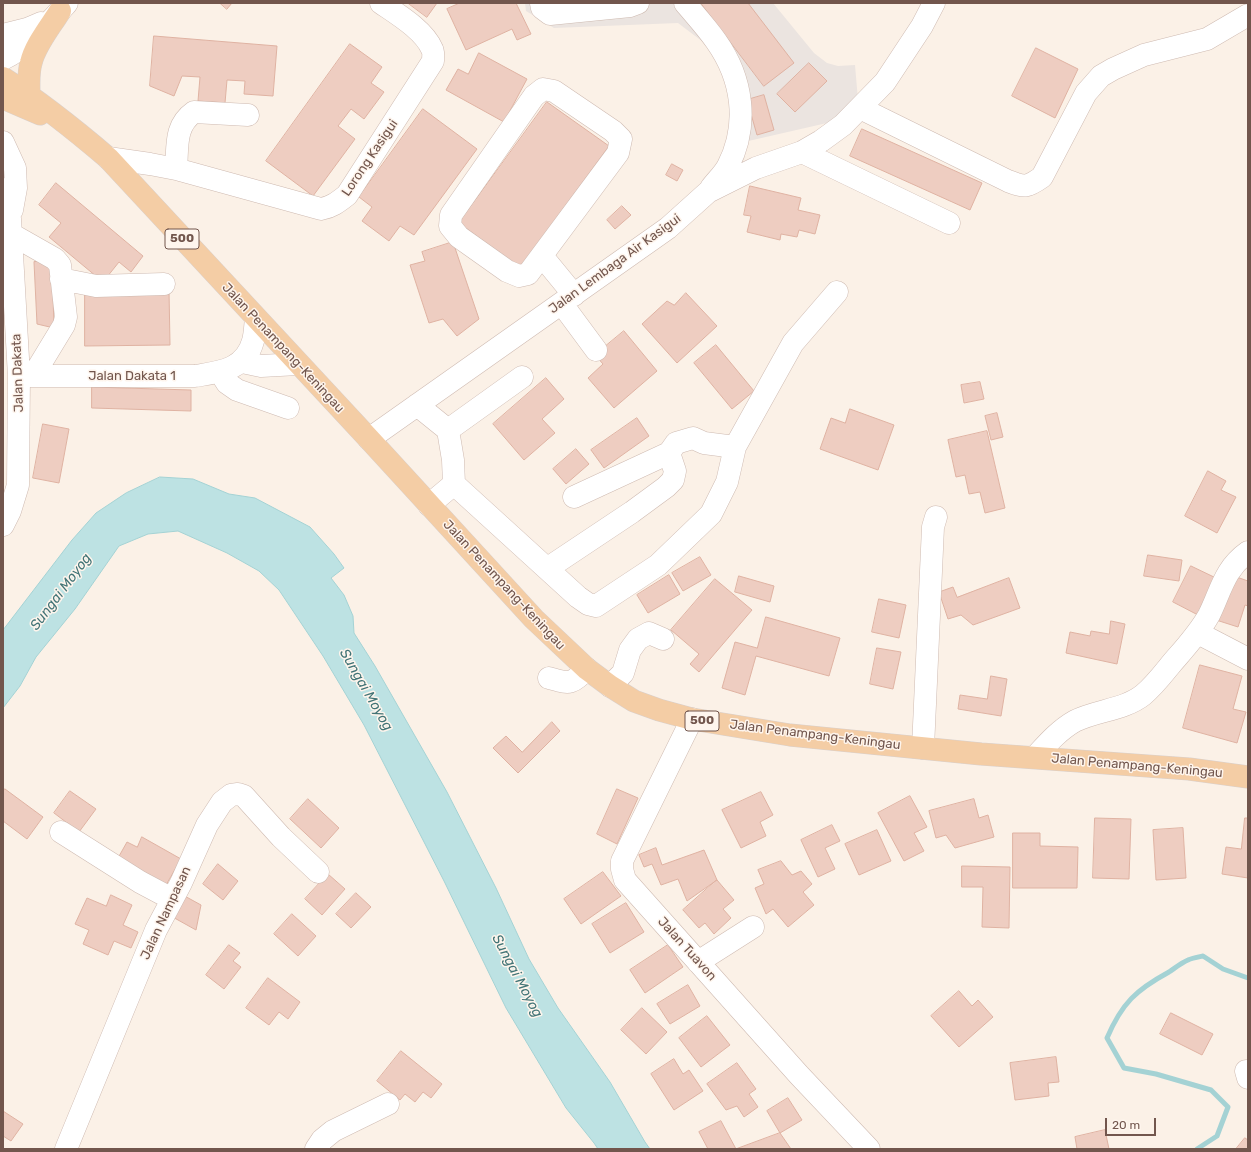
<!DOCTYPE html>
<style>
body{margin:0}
#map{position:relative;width:1251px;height:1152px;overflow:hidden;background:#fbf1e7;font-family:Rubik,sans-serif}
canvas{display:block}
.frame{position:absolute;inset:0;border:4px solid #72564d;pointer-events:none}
.scale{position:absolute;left:1105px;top:1118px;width:51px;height:18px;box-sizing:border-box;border:2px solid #72564d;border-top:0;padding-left:5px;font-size:12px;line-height:14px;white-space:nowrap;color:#72564d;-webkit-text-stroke:3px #fef5ed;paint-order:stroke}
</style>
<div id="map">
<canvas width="1251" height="1152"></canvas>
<div class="frame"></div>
<div class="scale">20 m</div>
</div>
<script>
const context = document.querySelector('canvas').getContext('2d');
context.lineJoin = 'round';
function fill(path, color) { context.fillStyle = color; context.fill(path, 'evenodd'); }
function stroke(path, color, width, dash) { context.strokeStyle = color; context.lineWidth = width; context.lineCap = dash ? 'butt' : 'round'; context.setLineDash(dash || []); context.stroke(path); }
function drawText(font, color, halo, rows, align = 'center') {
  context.font = font + ' Rubik,sans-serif'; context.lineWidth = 3; context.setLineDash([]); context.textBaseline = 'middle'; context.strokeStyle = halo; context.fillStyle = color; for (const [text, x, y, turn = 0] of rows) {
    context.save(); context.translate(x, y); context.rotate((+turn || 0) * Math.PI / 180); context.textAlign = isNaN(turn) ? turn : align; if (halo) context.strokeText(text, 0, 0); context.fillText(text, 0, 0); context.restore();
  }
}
const industrial = new Path2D(`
 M 525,3 L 773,3 L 814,53 L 827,63 L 838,66 L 855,65 L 858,100 L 827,123 L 744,142 L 731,97 L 711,48 L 678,23 L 554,28 L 526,11 Z`);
const water = new Path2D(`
 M 160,477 L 193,479 L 229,494 L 255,498 L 310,527 L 334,554 L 344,568 L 331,578 L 344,595 L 353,616 L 354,633 L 375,666 L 447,792 L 496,888 L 529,959 L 558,1008 L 610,1082 L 645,1142 L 650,1149 L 598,1149 L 594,1143 L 566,1108 L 506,1008 L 444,881 L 364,725 L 323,656 L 279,590 L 259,571 L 227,553 L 178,531 L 148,534 L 119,546 L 75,609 L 36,657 L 20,686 L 3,708 L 3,630 L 72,540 L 96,513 L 126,493 Z`);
const stream = new Path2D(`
 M 1197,1149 L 1217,1136 L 1228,1107 L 1211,1090 L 1156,1074 L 1124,1068 L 1107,1038 C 1122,1003 1136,990 1169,972 C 1175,968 1181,963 1188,960 C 1192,958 1198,957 1203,956 L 1223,969 L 1248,978`);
const building = new Path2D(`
 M 220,3 L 232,3 L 227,9 Z
 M 408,3 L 437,3 L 427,17 Z
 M 460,3 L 516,3 L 531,34 L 517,40 L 512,29 L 466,50 L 447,9 Z
 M 701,3 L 748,3 L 794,63 L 764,86 Z
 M 154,36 L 277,46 L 273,96 L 244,94 L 245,81 L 227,80 L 225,103 L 198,101 L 200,77 L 182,76 L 174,96 L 150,86 Z
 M 350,44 L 382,67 L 371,83 L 384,92 L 364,119 L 351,109 L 338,126 L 355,139 L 313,196 L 266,161 Z
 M 1036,48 L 1078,69 L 1055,118 L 1012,96 Z
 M 479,53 L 527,79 L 504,122 L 446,90 L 458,69 L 468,74 Z
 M 809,63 L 827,81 L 795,112 L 777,94 Z
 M 764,95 L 774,130 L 757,135 L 747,100 Z
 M 547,102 L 609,146 L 520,268 L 459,223 Z
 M 423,109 L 477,149 L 414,235 L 400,226 L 389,241 L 362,221 L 372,207 L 359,197 Z
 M 862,129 L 982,183 L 970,210 L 850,156 Z
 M 672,164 L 683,170 L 677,181 L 666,175 Z
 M 56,183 L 143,256 L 131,272 L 119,262 L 103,282 L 49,237 L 61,223 L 39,205 Z
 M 750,186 L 801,198 L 798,210 L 820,215 L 815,234 L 799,230 L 797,237 L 781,234 L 780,240 L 747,232 L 751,216 L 744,215 Z
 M 622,206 L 631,215 L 615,229 L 607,220 Z
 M 453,242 L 479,319 L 457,336 L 443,319 L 429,323 L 410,265 L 425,261 L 422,252 Z
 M 52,261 L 54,328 L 37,324 L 34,262 Z
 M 85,290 L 169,290 L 170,345 L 85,346 Z
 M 686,293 L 717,326 L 677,363 L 642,324 L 667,301 L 674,305 Z
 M 624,331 L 657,371 L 614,408 L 588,378 L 603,364 L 595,355 Z
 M 716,345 L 754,391 L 732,409 L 694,363 Z
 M 546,378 L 564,399 L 542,419 L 555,433 L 524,460 L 493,424 Z
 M 980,382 L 984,399 L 964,403 L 961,385 Z
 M 92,387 L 191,390 L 191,411 L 92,408 Z
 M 850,409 L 894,425 L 878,470 L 820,449 L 831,418 L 845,423 Z
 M 997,413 L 1003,437 L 991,440 L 985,416 Z
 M 637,418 L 649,436 L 604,468 L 591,450 Z
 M 43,424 L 69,429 L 59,483 L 33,478 Z
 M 987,431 L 1005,508 L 985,513 L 980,492 L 969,494 L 965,475 L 956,477 L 948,440 Z
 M 576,449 L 589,464 L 566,484 L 553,469 Z
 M 1208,471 L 1226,481 L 1221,490 L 1236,497 L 1217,533 L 1185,516 Z
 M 1148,555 L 1182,560 L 1179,581 L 1144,576 Z
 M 700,557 L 711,575 L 683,591 L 672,573 Z
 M 1191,566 L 1216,578 L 1198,615 L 1173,602 Z
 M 1228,574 L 1248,581 L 1248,606 L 1245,605 L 1238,627 L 1213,619 Z
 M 669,575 L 680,594 L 648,613 L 637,595 Z
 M 739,576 L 774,586 L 770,602 L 735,592 Z
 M 1009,578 L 1020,608 L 973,625 L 961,615 L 948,619 L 939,592 L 953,587 L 957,597 Z
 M 715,579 L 752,610 L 699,672 L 690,664 L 699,654 L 671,630 Z
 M 879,599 L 906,605 L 899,638 L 872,632 Z
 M 766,617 L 840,638 L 829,676 L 756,656 L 745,695 L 722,688 L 735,642 L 757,648 Z
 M 1111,621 L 1125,624 L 1117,664 L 1066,653 L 1070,632 L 1090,636 L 1091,631 L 1109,634 Z
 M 877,648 L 901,652 L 893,689 L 870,684 Z
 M 1200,665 L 1242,676 L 1233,709 L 1246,712 L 1237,743 L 1183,728 Z
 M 991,676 L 1007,679 L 1001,716 L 958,709 L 960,695 L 987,699 Z
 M 552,722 L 560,731 L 518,773 L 493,748 L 506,736 L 522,752 Z
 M 5,789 L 43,817 L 27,839 L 3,821 L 3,792 Z
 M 617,789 L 638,798 L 617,844 L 597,834 Z
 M 70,791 L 96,809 L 79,832 L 54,813 Z
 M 761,792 L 773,815 L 760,822 L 766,836 L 741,848 L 722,810 Z
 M 910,796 L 927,827 L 914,833 L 924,851 L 904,861 L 878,813 Z
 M 308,799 L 339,828 L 321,848 L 290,819 Z
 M 974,799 L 979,818 L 988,815 L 994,837 L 955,848 L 946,835 L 936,838 L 929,811 Z
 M 1095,818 L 1131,819 L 1129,879 L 1093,878 Z
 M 1245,818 L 1248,818 L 1248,878 L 1222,874 L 1226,847 L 1241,849 Z
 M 832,825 L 840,841 L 825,848 L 835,869 L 818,877 L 801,840 Z
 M 1183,828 L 1186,878 L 1156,880 L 1153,830 Z
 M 877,830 L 891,861 L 859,875 L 845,844 Z
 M 1013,833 L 1040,833 L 1040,846 L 1078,847 L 1077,888 L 1013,888 Z
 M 142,837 L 181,859 L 166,885 L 118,858 L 127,842 L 137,847 Z
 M 656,848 L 662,865 L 704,850 L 717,880 L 687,901 L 678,879 L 661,885 L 652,864 L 644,867 L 639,855 Z
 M 781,861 L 792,875 L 801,871 L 812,884 L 803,892 L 814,905 L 788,927 L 773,909 L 766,914 L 755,888 L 764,884 L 758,870 Z
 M 218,864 L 238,881 L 223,900 L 203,884 Z
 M 962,866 L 1010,867 L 1009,928 L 982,927 L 983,887 L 962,887 Z
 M 603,872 L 621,896 L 581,924 L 564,899 Z
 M 328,874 L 345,889 L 322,915 L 305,899 Z
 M 717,880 L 734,900 L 723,909 L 731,918 L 714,934 L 705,923 L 699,928 L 683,910 Z
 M 356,893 L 371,907 L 351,928 L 336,914 Z
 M 181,894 L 201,905 L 196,930 L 169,915 Z
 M 111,895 L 132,905 L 123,925 L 138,932 L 131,948 L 114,941 L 108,955 L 83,944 L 89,930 L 75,924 L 87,898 L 106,906 Z
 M 626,903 L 644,932 L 610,953 L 592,924 Z
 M 292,914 L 316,936 L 298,956 L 274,934 Z
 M 229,945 L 240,953 L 233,961 L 241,967 L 224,989 L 206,975 Z
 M 668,945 L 683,967 L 645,993 L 630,970 Z
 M 268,978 L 300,1002 L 288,1019 L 279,1012 L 269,1025 L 246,1008 Z
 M 688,985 L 700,1006 L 670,1024 L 657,1004 Z
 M 959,991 L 972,1006 L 978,1000 L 993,1017 L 959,1047 L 931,1016 Z
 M 642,1008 L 667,1032 L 646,1054 L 621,1030 Z
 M 1171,1013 L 1213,1034 L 1202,1055 L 1160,1034 Z
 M 707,1016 L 730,1045 L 701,1067 L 679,1038 Z
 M 401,1051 L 442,1084 L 431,1098 L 423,1092 L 415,1102 L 405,1094 L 400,1100 L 377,1081 Z
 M 1056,1057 L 1059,1082 L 1048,1083 L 1049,1096 L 1015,1100 L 1010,1063 Z
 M 674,1059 L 683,1074 L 689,1070 L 703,1091 L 674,1110 L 651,1074 Z
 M 737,1063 L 756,1089 L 749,1094 L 758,1107 L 744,1117 L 737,1106 L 726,1110 L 707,1084 Z
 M 788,1098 L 802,1120 L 780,1133 L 767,1111 Z
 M 3,1111 L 23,1124 L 11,1141 L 3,1136 Z
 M 721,1121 L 736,1149 L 708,1149 L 699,1132 Z
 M 1105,1130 L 1109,1149 L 1077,1149 L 1075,1137 Z
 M 780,1133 L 791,1149 L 736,1149 Z
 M 1245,1138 L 1248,1140 L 1248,1149 L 1236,1149 Z`);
const minor = new Path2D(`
 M 541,3 L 542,8 L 550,14 L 630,6 L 638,3
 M 685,3 C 696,16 707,28 716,41 C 743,79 749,125 728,166 C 724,174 716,181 711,188
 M 3,35 L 27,29 L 41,23
 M 3,59 C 28,47 49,23 67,3
 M 543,89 L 554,91 L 613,131 L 621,139 L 618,153 L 528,274 L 519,276 L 507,271 L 459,237 L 450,226 L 451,215 L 534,96 Z
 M 860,108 L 1008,181 C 1025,188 1028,187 1042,177 L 1086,93 L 1101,76 L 1113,69 L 1144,55 L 1207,39 L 1248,15
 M 3,142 L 15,168 L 16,188 L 12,210
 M 802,152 L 949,223
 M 108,158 L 150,164 L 176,169 L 321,209 C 332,207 338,202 347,195 L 433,61 C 433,57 434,52 432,49 C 424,30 397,14 381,3
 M 176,169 C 178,147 174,126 194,112 L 248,115
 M 3,189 L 10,219 L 19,376 L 18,485 L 10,511 L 3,525
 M 11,234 L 55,259 L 60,265 L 66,317 L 64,325 L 33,376
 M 542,256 L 574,295
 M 61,279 L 96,286 L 164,284
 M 562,304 L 596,350
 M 242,362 L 261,366 L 298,364
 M 220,372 L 227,383 L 237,390 L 288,408
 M 19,376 L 195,376 C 220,372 245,370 253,341 C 255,334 255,326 256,319
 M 417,405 L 448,430 L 453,460 L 454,484 L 578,597 L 588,604 L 596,606 L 658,565 L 711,514 L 727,482 L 735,447
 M 448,430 L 522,377
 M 369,439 L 668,228 L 708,192 L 756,168 L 802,152 L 821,141 L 843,125 L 885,82 L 922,26 L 934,3
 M 574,497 L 669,453
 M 429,505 L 454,484
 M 548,568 L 632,512 L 666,487 L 673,480 L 675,471 L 669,453 L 676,443 L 693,438 L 704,443 L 735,447 L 793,343 L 837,292
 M 1198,633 L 1248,659
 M 549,678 C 571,684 570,685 587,669
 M 610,686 L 623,673 L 630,650 L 638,639 L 649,633 L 663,639
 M 692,719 L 622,861 L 622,869 L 625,880 L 799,1075 L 869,1149
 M 923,748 L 933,527 L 936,517
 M 1035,757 C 1047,744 1059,730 1075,721 C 1097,710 1124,710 1143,695 C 1154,686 1163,674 1172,663 C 1185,648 1199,633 1209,615 C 1221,591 1224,569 1248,552
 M 61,832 L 140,882 L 172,899
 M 698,962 L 753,927
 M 1246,1071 L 1248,1078
 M 66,1149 L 156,930 L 181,883 L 207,825 L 222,802 L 231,795 L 238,794 L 244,796 L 281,837 L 318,872
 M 316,1149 L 322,1140 L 333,1131 L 388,1104`);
const major = new Path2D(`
 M 3,78 C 40,102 74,129 108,158 L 369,439 L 534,619 L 587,669 L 610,686 L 634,701 L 659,710 L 692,719 L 790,735 L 981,754 L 1189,769 L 1248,777
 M 29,95 C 29,84 28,73 31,63 C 35,45 51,26 60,11
 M 3,98 L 40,114`);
const shields = [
 [182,239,34],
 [702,721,34]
];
const shieldNames = [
 ["500",182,239],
 ["500",702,721]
];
const streetNames = [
 ["Lorong Kasigui",370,158,-56],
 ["Jalan Lembaga Air Kasigui",615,264,-36],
 ["Jalan Penampang-Keningau",283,348,47],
 ["Jalan Dakata",18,373,-92],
 ["Jalan Dakata 1",132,376],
 ["Jalan Penampang-Keningau",504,585,47],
 ["Jalan Penampang-Keningau",815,735,7],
 ["Jalan Penampang-Keningau",1137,766,5],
 ["Jalan Nampasan",166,913,-65],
 ["Jalan Tuavon",687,949,48]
];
const waterNames = [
 ["Sungai Moyog",61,592,-53],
 ["Sungai Moyog",366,690,60],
 ["Sungai Moyog",517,976,62]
];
fill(industrial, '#ebe4e0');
fill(water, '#bde2e3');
stroke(water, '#a4d2d4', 1);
stroke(stream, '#a4d2d4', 5);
fill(building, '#eecdc1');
stroke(building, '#dfb2a2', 1);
stroke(minor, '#cebab1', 23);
stroke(major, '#d8d0cd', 23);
stroke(minor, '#fff', 22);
stroke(major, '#f4cda5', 22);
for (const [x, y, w] of shields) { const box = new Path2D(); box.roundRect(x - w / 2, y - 10, w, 20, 3); context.fillStyle = '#fef5ed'; context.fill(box); stroke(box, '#72564d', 1); }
drawText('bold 12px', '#72564d', null, shieldNames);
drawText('13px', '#72564d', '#fef5ed', streetNames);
drawText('italic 14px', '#427476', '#fef5ed', waterNames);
</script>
